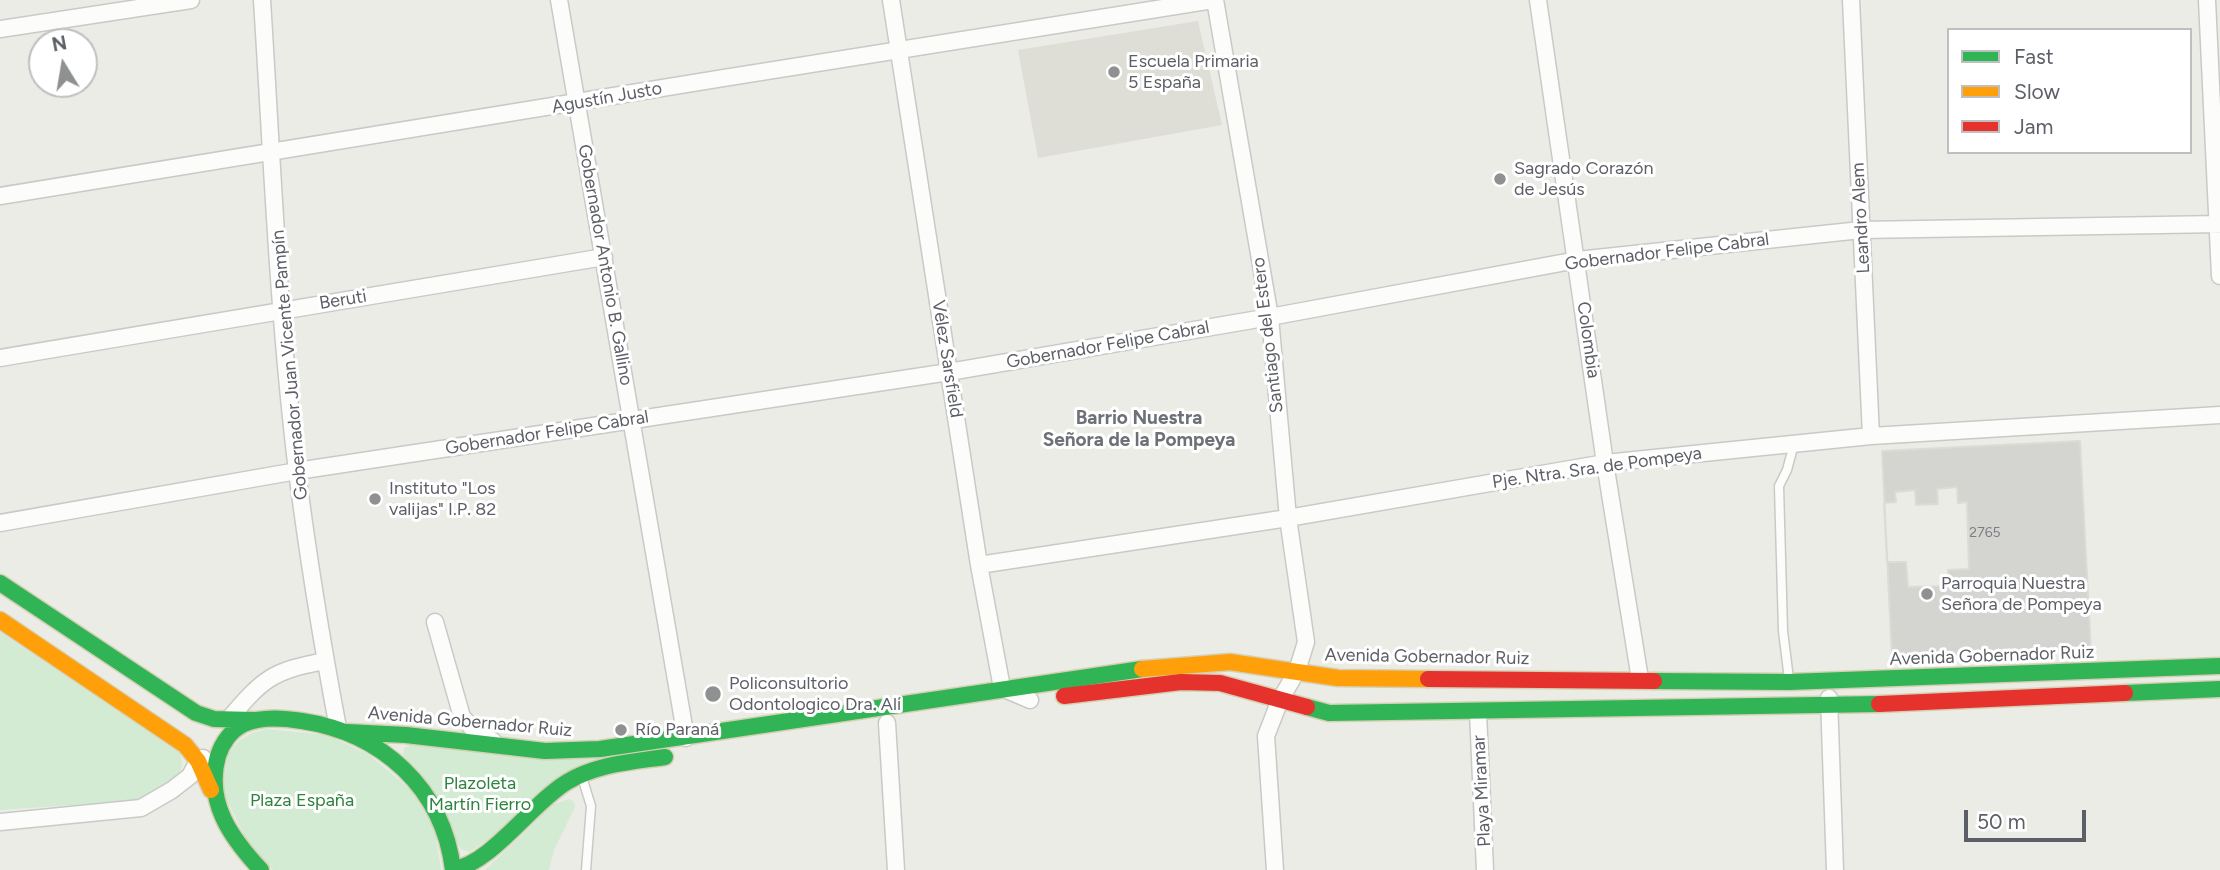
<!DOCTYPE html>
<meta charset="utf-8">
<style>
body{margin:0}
#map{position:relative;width:2220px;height:870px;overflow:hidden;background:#ecece7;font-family:Figtree,sans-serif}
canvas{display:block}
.legend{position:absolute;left:1947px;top:28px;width:245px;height:126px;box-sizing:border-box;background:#fff;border:2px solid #bebfc1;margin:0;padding:9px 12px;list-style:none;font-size:21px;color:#5c5f65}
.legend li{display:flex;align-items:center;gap:14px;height:35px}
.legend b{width:35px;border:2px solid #bebfc1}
.north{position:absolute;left:28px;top:28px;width:70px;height:70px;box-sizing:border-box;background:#fff;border:2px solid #bebfc1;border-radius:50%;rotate:349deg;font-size:19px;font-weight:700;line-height:28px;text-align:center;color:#5c5f65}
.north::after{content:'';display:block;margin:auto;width:24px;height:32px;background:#8e9092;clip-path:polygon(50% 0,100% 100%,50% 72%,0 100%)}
.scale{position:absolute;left:1964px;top:810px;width:122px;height:32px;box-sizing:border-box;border:4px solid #5c5f65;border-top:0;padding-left:9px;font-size:21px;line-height:24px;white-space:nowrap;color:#5c5f65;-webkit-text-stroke:5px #fff;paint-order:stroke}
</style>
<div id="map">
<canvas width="2220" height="870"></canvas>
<ul class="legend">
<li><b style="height:9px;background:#30b455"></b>Fast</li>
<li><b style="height:9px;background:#ff9f0a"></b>Slow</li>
<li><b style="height:9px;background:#e5322d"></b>Jam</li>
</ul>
<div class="north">N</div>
<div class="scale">50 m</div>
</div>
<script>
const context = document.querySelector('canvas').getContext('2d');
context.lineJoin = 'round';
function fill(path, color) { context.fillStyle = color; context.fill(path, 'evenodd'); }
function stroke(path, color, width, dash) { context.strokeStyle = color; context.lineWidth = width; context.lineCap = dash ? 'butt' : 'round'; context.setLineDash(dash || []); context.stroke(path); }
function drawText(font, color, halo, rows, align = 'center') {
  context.font = font + ' Figtree,sans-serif'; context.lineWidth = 6; context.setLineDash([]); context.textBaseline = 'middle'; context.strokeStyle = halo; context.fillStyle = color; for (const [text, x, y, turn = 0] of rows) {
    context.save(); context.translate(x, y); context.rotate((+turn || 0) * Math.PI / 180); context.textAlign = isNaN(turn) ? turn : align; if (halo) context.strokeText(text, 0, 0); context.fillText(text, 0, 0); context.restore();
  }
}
const education = new Path2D(`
 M 1198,21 L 1222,125 L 1038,158 L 1018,50 Z`);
const green = new Path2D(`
 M 0,632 L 179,752 C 181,757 183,763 181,769 C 177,782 146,798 133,801 L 0,810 Z
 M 266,729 L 327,735 L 368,754 L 416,794 L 435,831 L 441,870 L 273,870 L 252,850 L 222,791 L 228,754 L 239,741 L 252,733 Z
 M 410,745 L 618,755 L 469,852 L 461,849 L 403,755 L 404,748 Z
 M 570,799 L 574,802 L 575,807 L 554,850 L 549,870 L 485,870 L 554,804 Z`);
const building = new Path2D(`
 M 2080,441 L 2091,651 L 1892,658 L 1882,451 Z
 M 1957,487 L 1958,503 L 1967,502 L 1969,569 L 1948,570 L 1949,586 L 1908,587 L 1906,562 L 1887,562 L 1884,503 L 1896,502 L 1895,492 L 1915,490 L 1916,505 L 1938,504 L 1937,489 Z`);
const lane = new Path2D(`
 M 1789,679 L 1783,631 L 1779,486 L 1787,470 L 1794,444
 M 582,777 L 591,806 L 586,870`);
const street = new Path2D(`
 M 262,0 C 272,157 278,315 297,471 C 308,557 322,643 338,728
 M 559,0 L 686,738
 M 891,0 L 979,565 L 1002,688 L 1030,700
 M 1215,0 L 1270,317 L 1288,518 L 1306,642 L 1297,671 L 1280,700 L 1266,736 L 1275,870
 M 1538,0 L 1605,463 L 1640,679
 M 1851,0 L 1871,436
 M 2207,0 L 2220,276
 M 0,29 L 191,0
 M 0,196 C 405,132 808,62 1213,0
 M 0,358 L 604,257
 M 0,523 L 297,471 L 949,372 L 1270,317 L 1577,260 L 1861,230 L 2220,224
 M 979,565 L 1288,518 L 1605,463 L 1871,436 L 2220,415
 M 435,622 L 462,717 L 475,731 L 493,741
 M 1829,698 L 1835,870
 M 1478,712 L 1485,870
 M 228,720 C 263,679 271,671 325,661
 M 887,723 L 896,870
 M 0,822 L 141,808 L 172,790 L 190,776 L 198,761 L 203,758`);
const fast = new Path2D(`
 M 0,583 L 196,713 L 214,719 L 254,720
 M 1654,681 L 1789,682 L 2220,666
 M 2125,693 L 2220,689
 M 1307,707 L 1329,713 L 1879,704
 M 347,732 L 406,735 L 545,751 L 600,749 L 1142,669
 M 453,869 C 490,865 532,803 567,782 C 597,764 631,762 665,757
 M 261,870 C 231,838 205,802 218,756 C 222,743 231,730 244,724 C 261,716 284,718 302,721 C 382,733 443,788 453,870`);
const slow = new Path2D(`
 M 0,620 L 185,745 L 198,761 L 211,790
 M 1142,669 L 1230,662 L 1338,678 L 1428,679`);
const jam = new Path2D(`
 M 1428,679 L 1654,681
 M 1064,696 L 1181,682 L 1220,683 L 1307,707
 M 1879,704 L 2125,693`);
const markers = [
 [1114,72,7,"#8e9092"],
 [1500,179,7,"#8e9092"],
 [375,499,7,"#8e9092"],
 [1927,594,7,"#8e9092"],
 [713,694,9,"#8e9092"],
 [621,730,7,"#8e9092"]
];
const numberNames = [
 ["2765",1985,533]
];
const poiNames = [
 ["Escuela Primaria",1128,62],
 ["5 España",1128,83],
 ["Sagrado Corazón",1514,169],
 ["de Jesús",1514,190],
 ["Instituto \"Los",389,489],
 ["valijas\" I.P. 82",389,510],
 ["Parroquia Nuestra",1941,584],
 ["Señora de Pompeya",1941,605],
 ["Policonsultorio",729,684],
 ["Odontologico Dra. Ali",729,705],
 ["Río Paraná",635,730]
];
const streetNames = [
 ["Agustín Justo",607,98,-10],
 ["Leandro Alem",1861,218,-93],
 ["Gobernador Felipe Cabral",1667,252,-7],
 ["Gobernador Antonio B. Gallino",605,265,80],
 ["Beruti",343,300,-9],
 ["Santiago del Estero",1268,335,-97],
 ["Colombia",1588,340,82],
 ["Gobernador Felipe Cabral",1108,345,-10],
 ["Vélez Sarsfield",947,359,81],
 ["Gobernador Juan Vicente Pampín",290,365,-95],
 ["Gobernador Felipe Cabral",547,433,-9],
 ["Pje. Ntra. Sra. de Pompeya",1597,468,-8],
 ["Avenida Gobernador Ruiz",1992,656,-2],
 ["Avenida Gobernador Ruiz",1427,657,1],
 ["Avenida Gobernador Ruiz",470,722,5],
 ["Playa Miramar",1482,791,-93]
];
const parkNames = [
 ["Plazoleta",480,784],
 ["Martín Fierro",480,805],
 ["Plaza España",302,801]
];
const neighbourhoodNames = [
 ["Barrio Nuestra",1139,418],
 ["Señora de la Pompeya",1139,440]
];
fill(education, '#deddd6');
fill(green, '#d3ead3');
fill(building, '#d4d4d1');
stroke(building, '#dcdbd5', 2);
stroke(lane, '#c9c9c7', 11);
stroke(street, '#c9c9c7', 19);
stroke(fast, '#d5d0b3', 19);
stroke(slow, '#d5d0b3', 19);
stroke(jam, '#d5d0b3', 19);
stroke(lane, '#fcfcfb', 8);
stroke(street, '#fcfcfb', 16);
stroke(fast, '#30b455', 16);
stroke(slow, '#ff9f0a', 16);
stroke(jam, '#e5322d', 16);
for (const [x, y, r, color] of markers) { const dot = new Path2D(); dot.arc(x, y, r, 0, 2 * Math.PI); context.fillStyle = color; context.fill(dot); stroke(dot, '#fff', 2.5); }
drawText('14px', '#7b7e81', null, numberNames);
drawText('18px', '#5c5f65', '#fff', poiNames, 'left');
drawText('18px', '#5c5f65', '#fff', streetNames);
drawText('18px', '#2e823c', '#fff', parkNames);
drawText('bold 19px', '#6d7177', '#fff', neighbourhoodNames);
</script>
